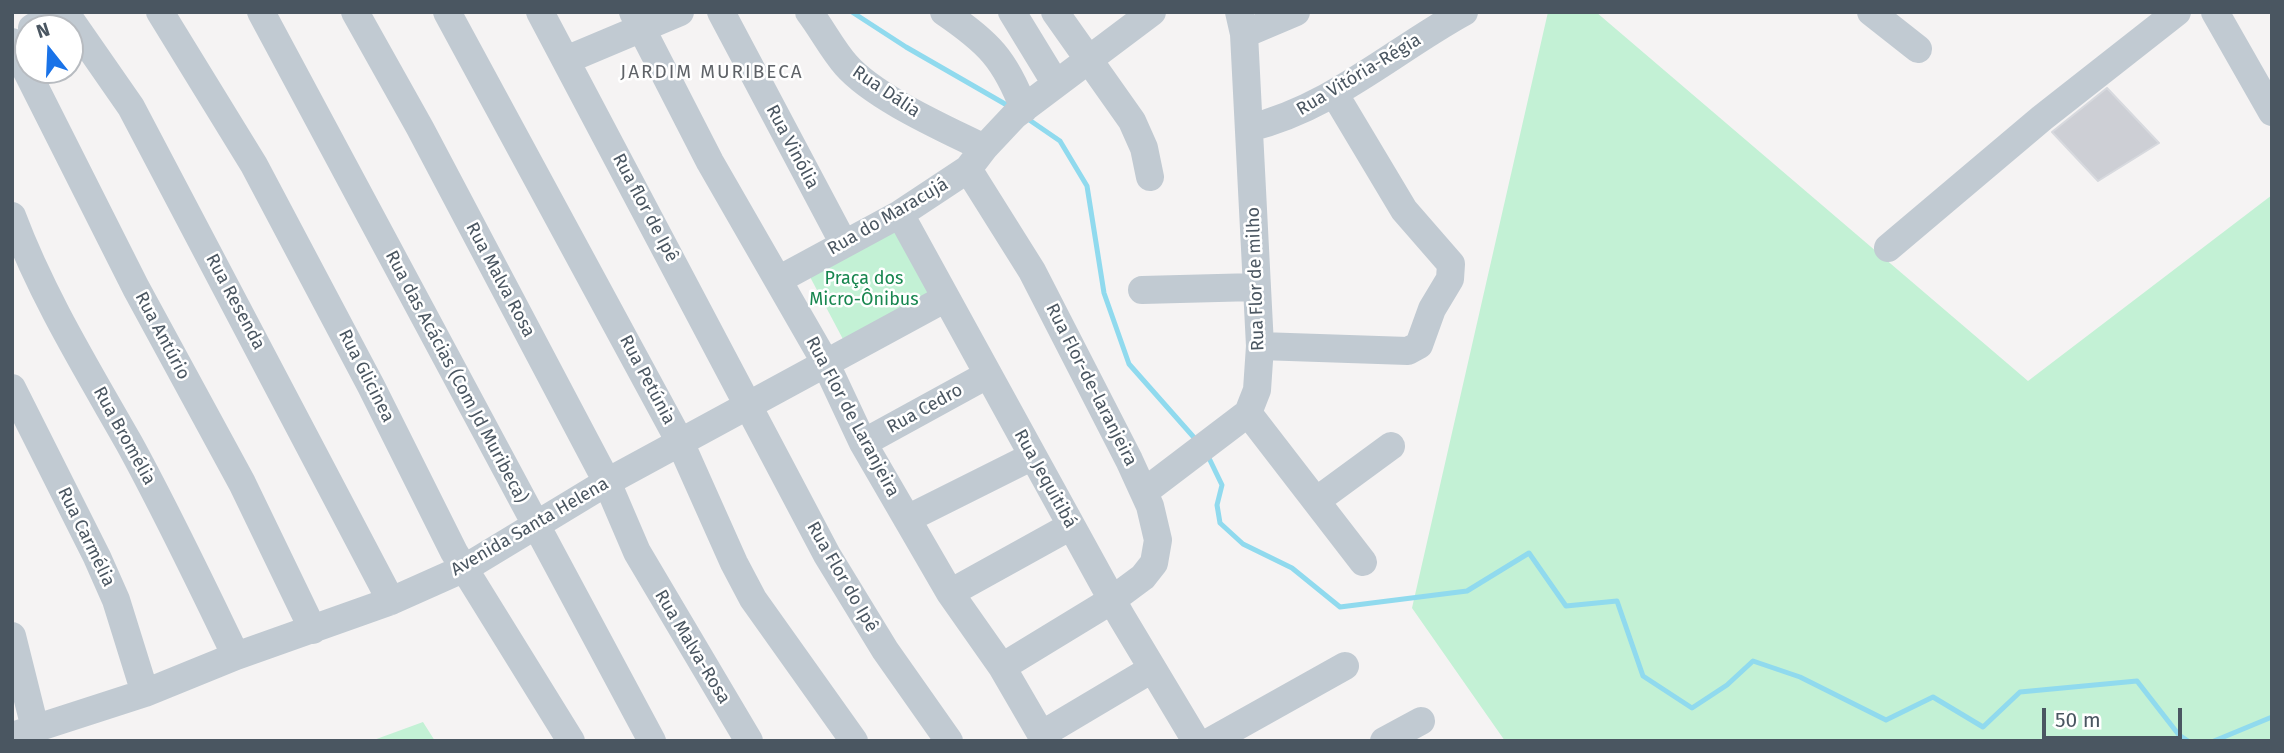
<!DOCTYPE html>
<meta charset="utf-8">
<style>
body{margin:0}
#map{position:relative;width:2284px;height:753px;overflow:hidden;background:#f5f3f3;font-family:"Fira Sans",sans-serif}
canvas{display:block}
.frame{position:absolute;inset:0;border:14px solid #4a5661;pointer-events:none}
.north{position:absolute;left:14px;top:14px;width:70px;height:70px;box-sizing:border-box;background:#fff;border:2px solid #b7bbc0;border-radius:50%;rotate:342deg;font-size:19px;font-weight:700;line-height:28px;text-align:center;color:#4a5661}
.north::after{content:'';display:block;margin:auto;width:24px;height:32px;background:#1a73e8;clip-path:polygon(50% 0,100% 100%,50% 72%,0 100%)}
.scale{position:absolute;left:2042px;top:708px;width:140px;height:32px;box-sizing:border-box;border:4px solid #4a5661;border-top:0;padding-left:9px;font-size:21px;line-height:24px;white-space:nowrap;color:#4a5661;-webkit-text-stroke:5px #fff;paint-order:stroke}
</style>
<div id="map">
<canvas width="2284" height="753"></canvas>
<div class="frame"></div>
<div class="north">N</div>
<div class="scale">50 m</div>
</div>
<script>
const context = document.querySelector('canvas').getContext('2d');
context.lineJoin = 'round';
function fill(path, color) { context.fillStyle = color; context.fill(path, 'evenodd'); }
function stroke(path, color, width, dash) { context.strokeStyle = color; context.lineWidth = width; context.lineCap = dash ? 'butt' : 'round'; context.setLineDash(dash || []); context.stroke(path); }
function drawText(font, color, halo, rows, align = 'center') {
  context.font = font + ' "Fira Sans",sans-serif'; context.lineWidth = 5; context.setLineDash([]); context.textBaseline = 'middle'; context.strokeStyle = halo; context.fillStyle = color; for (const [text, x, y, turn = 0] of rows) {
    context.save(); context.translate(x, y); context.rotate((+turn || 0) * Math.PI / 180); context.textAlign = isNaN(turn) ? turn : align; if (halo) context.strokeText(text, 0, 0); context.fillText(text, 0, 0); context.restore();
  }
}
const green = new Path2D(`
 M 1548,12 L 1596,12 L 2028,381 L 2272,195 L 2272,741 L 1505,741 L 1412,608 Z
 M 896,230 L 933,296 L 845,343 L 809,275 Z
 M 423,722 L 435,741 L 371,741 Z`);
const stream = new Path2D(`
 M 852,12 L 906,47 L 1012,108
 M 1025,117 L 1060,141 L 1087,186 L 1104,293 L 1129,364 L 1198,442
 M 1207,454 L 1222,485 L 1217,505 L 1220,523 L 1243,544 L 1292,568 L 1340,607 L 1467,591 L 1529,553 L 1566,606 L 1617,601 L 1643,676 L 1692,708 L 1727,685 L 1753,661 L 1800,677 L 1886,720 L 1933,697 L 1983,727 L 2020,692 L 2137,681 L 2179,735 L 2188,741
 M 2214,741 L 2272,717`);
const building = new Path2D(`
 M 2107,88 L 2159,143 L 2098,181 L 2052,132 Z`);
const minor = new Path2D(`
 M 65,12 L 131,107 L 391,601
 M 160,12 L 254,165 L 371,386 L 454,552 L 571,741
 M 261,12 L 652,741
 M 355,12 L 420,128 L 607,482 L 637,552 L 749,741
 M 447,12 L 680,442 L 734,563 L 753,599 L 854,741
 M 540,12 L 827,555 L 885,650 L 949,741
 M 633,12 L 710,162 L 825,362 L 863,443 L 950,593 L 1002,667 L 1045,741
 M 721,12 L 844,244
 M 809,12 C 822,29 832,49 846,65 C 875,98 944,128 984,148
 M 944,12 C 988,42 1005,59 1024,109
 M 1012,12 L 1056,84
 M 1055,12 L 1132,121 L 1144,148 L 1150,177
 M 1871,12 L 1918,49
 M 2215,12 L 2272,112
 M 32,28 L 58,12
 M 1244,34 L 1296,12
 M 12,42 L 136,288 L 242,483 L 313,630
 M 566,60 L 680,12
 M 1249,128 C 1330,109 1393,51 1464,12
 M 968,169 L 1032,271 L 1129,460 L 1150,506 L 1158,540 L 1154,563 L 1143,577 L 1112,600 L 1002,667
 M 900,214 L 1121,616 L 1196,741
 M 12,216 C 42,296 87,369 129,443 C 167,512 201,584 236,656
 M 1888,248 L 2042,118 L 2177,12
 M 778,280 L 900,214 L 968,169 L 984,148 L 1015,115 L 1152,12
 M 1142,290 L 1256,287
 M 1260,346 L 1408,351 L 1419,345 L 1432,309 L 1450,279 L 1451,264 L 1404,210 L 1334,93
 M 12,388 L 97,557 L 116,600 L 145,693
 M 1248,413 L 1363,562
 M 863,443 L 987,375
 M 1144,492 L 1248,413 L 1257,390 L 1260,346 L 1244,34 L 1239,12
 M 1316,501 L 1391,446
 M 907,519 L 1033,456
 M 950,593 L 1071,526
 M 12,636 L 35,728
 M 1041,735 L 1152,669
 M 12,736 L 145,693 L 236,656 L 391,601 L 465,568 L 607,482 L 946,298
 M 1211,741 L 1345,666
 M 1384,741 L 1421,721`);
const streetNames = [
 ["Rua Vitória-Régia",1359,75,-31],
 ["Rua Dália",886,92,34],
 ["Rua Vinólia",792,147,62],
 ["Rua flor de Ipê",645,208,62],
 ["Rua do Maracujá",888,217,-30],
 ["Rua Flor de milho",1256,279,-92],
 ["Rua Malva Rosa",500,280,62],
 ["Rua Resenda",235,302,62],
 ["Rua Antúrio",162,336,62],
 ["Rua Glicinea",366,376,63],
 ["Rua das Acácias (Com Jd Muribeca)",456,377,62],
 ["Rua Petúnia",647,380,62],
 ["Rua Flor-de-laranjeira",1091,385,63],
 ["Rua Cedro",925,409,-29],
 ["Rua Flor de Laranjeira",852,417,62],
 ["Rua Bromélia",124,436,61],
 ["Rua Jequitibá",1045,479,61],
 ["Avenida Santa Helena",530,527,-30],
 ["Rua Carmélia",86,537,64],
 ["Rua Flor do Ipê",842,577,60],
 ["Rua Malva-Rosa",692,647,59]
];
const parkNames = [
 ["Praça dos",864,279],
 ["Micro-Ônibus",864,300]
];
const neighbourhoodNames = [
 ["JARDIM MURIBECA",712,73]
];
fill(green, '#c3f1d5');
stroke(stream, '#90daee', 5);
fill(building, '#cdcfd5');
stroke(building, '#d7d9de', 2);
stroke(minor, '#c1cad2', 28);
drawText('18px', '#4a5661', '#fff', streetNames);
drawText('18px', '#17864f', '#fff', parkNames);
context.letterSpacing = '2px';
drawText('19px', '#5f6368', '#fff', neighbourhoodNames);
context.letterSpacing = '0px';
</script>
